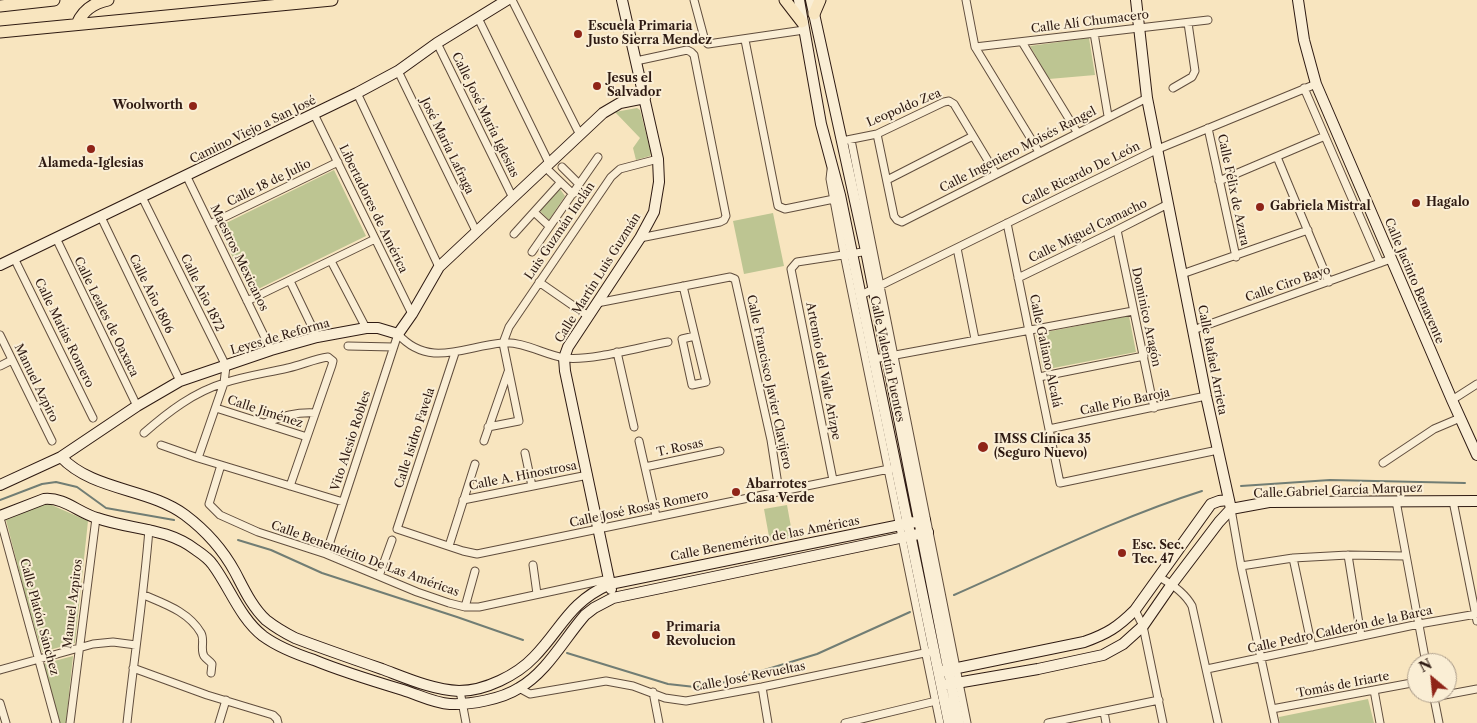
<!DOCTYPE html>
<meta charset="utf-8">
<style>
body{margin:0}
#map{position:relative;width:1477px;height:723px;overflow:hidden;background:#f8e5bf;font-family:"Libre Caslon Text",serif}
canvas{display:block}
.north{position:absolute;left:1407px;top:653px;width:50px;height:50px;box-sizing:border-box;background:#faeed5;border:1px solid #a89987;border-radius:50%;rotate:332deg;font-size:14px;font-weight:700;line-height:20px;text-align:center;color:#2e1a12}
.north::after{content:'';display:block;margin:auto;width:18px;height:22px;background:#8f2418;clip-path:polygon(50% 0,100% 100%,50% 72%,0 100%)}
</style>
<div id="map">
<canvas width="1477" height="723"></canvas>
<div class="north">N</div>
</div>
<script>
const context = document.querySelector('canvas').getContext('2d');
context.lineJoin = 'round';
function fill(path, color) { context.fillStyle = color; context.fill(path, 'evenodd'); }
function stroke(path, color, width, dash) { context.strokeStyle = color; context.lineWidth = width; context.lineCap = dash ? 'butt' : 'round'; context.setLineDash(dash || []); context.stroke(path); }
function drawText(font, color, halo, rows, align = 'center') {
  context.font = font + ' "Libre Caslon Text",serif'; context.lineWidth = 4; context.setLineDash([]); context.textBaseline = 'middle'; context.strokeStyle = halo; context.fillStyle = color; for (const [text, x, y, turn = 0] of rows) {
    context.save(); context.translate(x, y); context.rotate((+turn || 0) * Math.PI / 180); context.textAlign = isNaN(turn) ? turn : align; if (halo) context.strokeText(text, 0, 0); context.fillText(text, 0, 0); context.restore();
  }
}
const green = new Path2D(`
 M 1089,38 L 1095,75 L 1049,79 L 1030,46 Z
 M 637,108 L 640,110 L 651,153 L 650,156 L 636,160 L 633,148 L 640,138 L 615,112 Z
 M 334,170 L 366,236 L 250,293 L 218,227 Z
 M 560,189 L 565,196 L 549,220 L 540,211 Z
 M 773,213 L 784,266 L 744,274 L 733,221 Z
 M 1129,316 L 1136,352 L 1043,370 L 1036,334 Z
 M 47,503 L 88,521 L 75,643 L 42,652 L 25,594 L 6,520 Z
 M 787,505 L 793,538 L 770,542 L 764,509 Z
 M 73,656 L 66,723 L 60,723 L 43,664 Z
 M 1368,699 L 1374,723 L 1280,723 L 1279,717 Z`);
const stream = new Path2D(`
 M 1241,486 L 1330,480 L 1465,483
 M 0,500 L 42,484 L 56,482 L 77,487 L 106,508 L 174,520
 M 238,540 L 271,550 L 322,573 L 457,617 L 523,640
 M 954,595 C 1036,559 1117,518 1202,491
 M 567,653 L 668,684 L 695,687 L 715,685 L 817,654 L 910,612`);
const street = new Path2D(`
 M 512,0 L 580,135
 M 694,0 L 705,41 L 708,44 L 804,30
 M 966,0 L 975,47 L 1039,152
 M 478,18 L 549,163
 M 1094,33 L 1108,116
 M 745,40 L 778,206 L 785,209 L 834,199
 M 1022,42 L 1077,132
 M 437,43 L 512,196
 M 975,47 L 1208,20
 M 636,61 L 687,50 L 691,52 L 694,55 L 726,216 L 724,220 L 720,222 L 640,238
 M 398,71 L 476,231
 M 1173,88 L 1192,77 L 1195,71 L 1188,23
 M 1304,88 L 1380,263
 M 357,93 L 439,267
 M 314,114 L 412,314
 M 1208,128 L 1236,257
 M 877,134 L 894,216 L 897,220 L 902,222 L 1147,98
 M 847,140 L 877,134 L 944,102 L 949,101 L 954,104 L 996,174
 M 851,140 L 967,723
 M 1277,157 L 1329,282
 M 545,167 L 573,194
 M 562,167 L 579,184
 M 831,170 L 830,179 L 844,254 L 940,723
 M 186,175 L 271,350
 M 887,180 L 973,136
 M 1219,181 L 1325,136
 M 142,197 L 226,366 L 224,383 L 198,458
 M 534,212 L 549,226
 M 101,217 L 180,381
 M 1007,223 L 1060,483 L 1218,450
 M 210,224 L 338,162
 M 1117,230 L 1154,408
 M 514,234 L 560,183
 M 56,238 L 137,406
 M 957,248 L 975,339
 M 532,252 L 598,157
 M 14,258 L 93,418
 M 331,261 L 366,328
 M 1182,274 L 1308,230
 M 1018,278 L 1117,230 L 1168,204
 M 290,281 L 317,337
 M 539,282 L 588,316
 M 683,286 L 706,382 L 692,385 L 682,339 L 695,336
 M 861,295 L 1158,149 L 1316,84
 M 247,301 L 375,239
 M 597,303 L 730,277 L 735,279 L 771,440 L 779,491
 M 1193,330 L 1391,259
 M 398,334 C 429,369 465,346 502,343 C 524,341 544,355 565,358 C 592,361 640,347 668,342
 M 0,335 L 52,441
 M 348,346 L 393,347
 M 617,352 L 634,427
 M 455,353 L 397,529 L 463,551 L 477,554 L 889,469
 M 874,359 L 1133,311
 M 0,366 L 12,360
 M 1039,377 L 1144,356
 M 1452,400 L 1477,384
 M 216,408 L 307,437
 M 265,423 C 283,416 296,412 315,413
 M 488,427 L 519,421 L 503,343 L 509,327 L 611,177 L 620,169 L 658,159
 M 1049,429 L 1206,396
 M 144,433 C 168,412 194,392 224,383 C 245,376 267,373 288,368 C 302,365 314,359 328,357 L 333,361 L 332,365 L 290,486
 M 484,441 L 508,372
 M 639,441 L 656,516
 M 161,445 L 198,458 L 343,502
 M 525,453 L 532,486
 M 1383,463 L 1434,429 L 1460,418
 M 221,465 L 209,504 L 220,515 L 258,532 L 326,554 L 417,592 L 449,603 L 465,607 L 479,607 L 609,579
 M 645,467 L 720,451
 M 833,480 L 791,269 L 797,262 L 869,251
 M 463,500 L 588,475
 M 1396,501 L 1426,663
 M 1453,501 L 1477,621
 M 1231,509 L 1241,566 L 1275,723
 M 0,518 L 56,723
 M 449,546 L 475,464
 M 326,554 L 398,334
 M 1348,555 L 1361,636
 M 1293,558 L 1312,647
 M 533,565 L 537,594
 M 1241,566 L 1293,558 L 1348,555 L 1405,556
 M 379,576 L 392,540
 M 1159,577 C 1172,584 1185,593 1192,606 L 1218,723
 M 144,595 C 165,604 189,612 201,633 C 205,640 200,649 204,656 C 206,659 210,661 212,664 L 211,673
 M 465,607 L 475,571
 M 1135,610 L 1143,626 L 1163,723
 M 133,668 L 207,695 L 273,715 L 277,719 L 278,723
 M 1207,669 L 1419,624 L 1477,614
 M 0,670 L 93,644 L 113,642 L 136,645
 M 762,687 L 768,723
 M 519,688 L 530,694 L 606,681 L 633,686 L 665,698 L 686,701 L 762,687 L 929,652
 M 1374,690 L 1380,723
 M 460,691 L 466,723
 M 653,692 L 659,723
 M 1433,693 L 1439,723
 M 1434,697 L 1477,689
 M 0,703 L 6,723
 M 1272,709 L 1417,682
 M 1104,712 L 1106,723
 M 70,723 L 96,518
 M 127,723 C 134,658 144,594 149,529
 M 219,723 L 226,700
 M 845,723 L 936,701
 M 1048,723 L 1159,700`);
const secondary = new Path2D(`
 M 799,0 L 821,124 L 840,195 L 949,723
 M 811,0 L 866,251 L 959,723
 M 1136,0 L 1147,98 L 1206,396 L 1231,509
 M 1298,0 L 1304,40 L 1316,84 L 1452,400 L 1477,455
 M 0,265 L 357,93 L 398,71 L 437,43 L 507,0
 M 61,457 C 93,491 149,488 185,515 C 205,530 223,550 235,572 C 244,589 252,607 266,620 C 275,627 285,633 295,638 C 324,649 353,659 382,669 C 406,678 433,690 459,691 C 485,691 517,675 534,657 C 563,627 568,603 610,584 L 925,520
 M 0,485 L 61,457 L 137,406 L 180,381 L 271,350 L 317,337 L 366,328 L 378,328 L 398,334 L 412,314 L 439,267 L 603,113 L 620,103 L 645,98
 M 0,516 L 44,499 C 64,497 79,513 97,518 C 131,530 166,527 196,550 C 202,554 209,559 213,565 C 230,588 240,618 263,636 C 278,647 296,654 314,660 C 343,672 373,681 403,690 C 419,695 434,703 450,704 C 470,705 502,699 519,688 C 547,672 564,639 585,615 L 594,608 L 613,598 L 928,532
 M 611,589 L 565,371 L 564,358 L 568,347 L 640,238 L 654,212 L 659,182 L 658,159 L 622,0
 M 943,671 L 1084,642 C 1107,634 1118,627 1135,610 L 1211,504 L 1219,501 L 1228,500
 M 945,685 L 1038,669 L 1103,655 L 1123,644 L 1143,626 L 1172,584 L 1219,522 L 1231,509 L 1269,502 L 1477,501`);
const primary = new Path2D(`
 M 785,0 L 802,22
 M 0,6 L 54,0
 M 814,14 L 820,0
 M 77,24 C 83,10 93,3 108,0
 M 0,32 L 332,0`);
const markers = [
 [578,34,5,"#8f2418"],
 [597,86,5,"#8f2418"],
 [193,106,5,"#8f2418"],
 [91,149,5,"#8f2418"],
 [1416,203,5,"#8f2418"],
 [1260,207,5,"#8f2418"],
 [983,447,6,"#8f2418"],
 [736,492,5,"#8f2418"],
 [1122,553,5,"#8f2418"],
 [656,635,5,"#8f2418"]
];
const streetNames = [
 ["Calle Alí Chumacero",1090,22,-7],
 ["Leopoldo Zea",904,108,-23],
 ["Calle José María Iglesias",485,115,64],
 ["Camino Viejo a San José",253,130,-26],
 ["José María Lafraga",447,146,64],
 ["Calle Ingeniero Moisés Rangel",1018,150,-27],
 ["Calle Ricardo De León",1081,174,-26],
 ["Calle 18 de Julio",269,183,-26],
 ["Calle Félix de Azara",1233,190,78],
 ["Libertadores de América",373,209,64],
 ["Luis Guzmán Inclán",560,231,-56],
 ["Calle Miguel Camacho",1088,231,-26],
 ["Maestros Mexicanos",239,258,64],
 ["Calle Martín Luis Guzmán",598,278,-58],
 ["Calle Jacinto Benavente",1414,281,67],
 ["Calle Ciro Bayo",1288,284,-19],
 ["Calle Año 1872",202,293,64],
 ["Calle Año 1806",151,294,64],
 ["Calle Leales de Oaxaca",106,317,64],
 ["Dominico Aragón",1146,317,78],
 ["Calle Matías Romero",64,333,64],
 ["Leyes de Reforma",280,337,-16],
 ["Calle Galiano Alcalá",1045,351,78],
 ["Calle Valentín Fuentes",887,359,78],
 ["Calle Rafael Arrieta",1212,360,79],
 ["Artemio del Valle Arizpe",823,371,79],
 ["Calle Francisco Javier Clavijero",769,382,78],
 ["Manuel Azpiro",36,383,64],
 ["Calle Pío Baroja",1125,402,-12],
 ["Calle Jiménez",265,412,18],
 ["Calle Isidro Favela",415,438,-72],
 ["Vito Alesio Robles",351,441,-72],
 ["T. Rosas",680,448,-12],
 ["Calle A. Hinostrosa",523,476,-11],
 ["Calle Gabriel García Marquez",1338,491,-2],
 ["Calle José Rosas Romero",639,509,-12],
 ["Calle Benemérito de las Américas",765,539,-11],
 ["Calle Benemérito De Las Américas",365,559,20],
 ["Manuel Azpiros",73,604,-83],
 ["Calle Platón Sánchez",39,617,75],
 ["Calle Pedro Calderón de la Barca",1340,630,-12],
 ["Calle José Revueltas",749,677,-11],
 ["Tomás de Iriarte",1343,685,-11]
];
const poiNames = [
 ["Escuela Primaria",588,27],
 ["Justo Sierra Mendez",588,41],
 ["Jesus el",607,79],
 ["Salvador",607,93],
 ["Woolworth",183,106,"right"],
 ["Alameda-Iglesias",91,164,"center"],
 ["Hagalo",1426,203],
 ["Gabriela Mistral",1270,207],
 ["IMSS Clínica 35",994,440],
 ["(Seguro Nuevo)",994,454],
 ["Abarrotes",746,485],
 ["Casa Verde",746,499],
 ["Esc. Sec.",1132,546],
 ["Tec. 47",1132,560],
 ["Primaria",666,628],
 ["Revolucion",666,642]
];
fill(green, '#bdc592');
stroke(stream, '#717d74', 2);
stroke(street, '#604d3d', 9);
stroke(secondary, '#2e1a12', 12);
stroke(primary, '#2e1a12', 13);
stroke(street, '#faeed5', 7);
stroke(secondary, '#faeed5', 10);
stroke(primary, '#f8e5bf', 11);
for (const [x, y, r, color] of markers) { const dot = new Path2D(); dot.arc(x, y, r, 0, 2 * Math.PI); context.fillStyle = color; context.fill(dot); stroke(dot, '#faeed5', 2); }
drawText('12px', '#2e1a12', '#faeed5', streetNames);
drawText('bold 12px', '#2e1a12', '#faeed5', poiNames, 'left');
</script>
